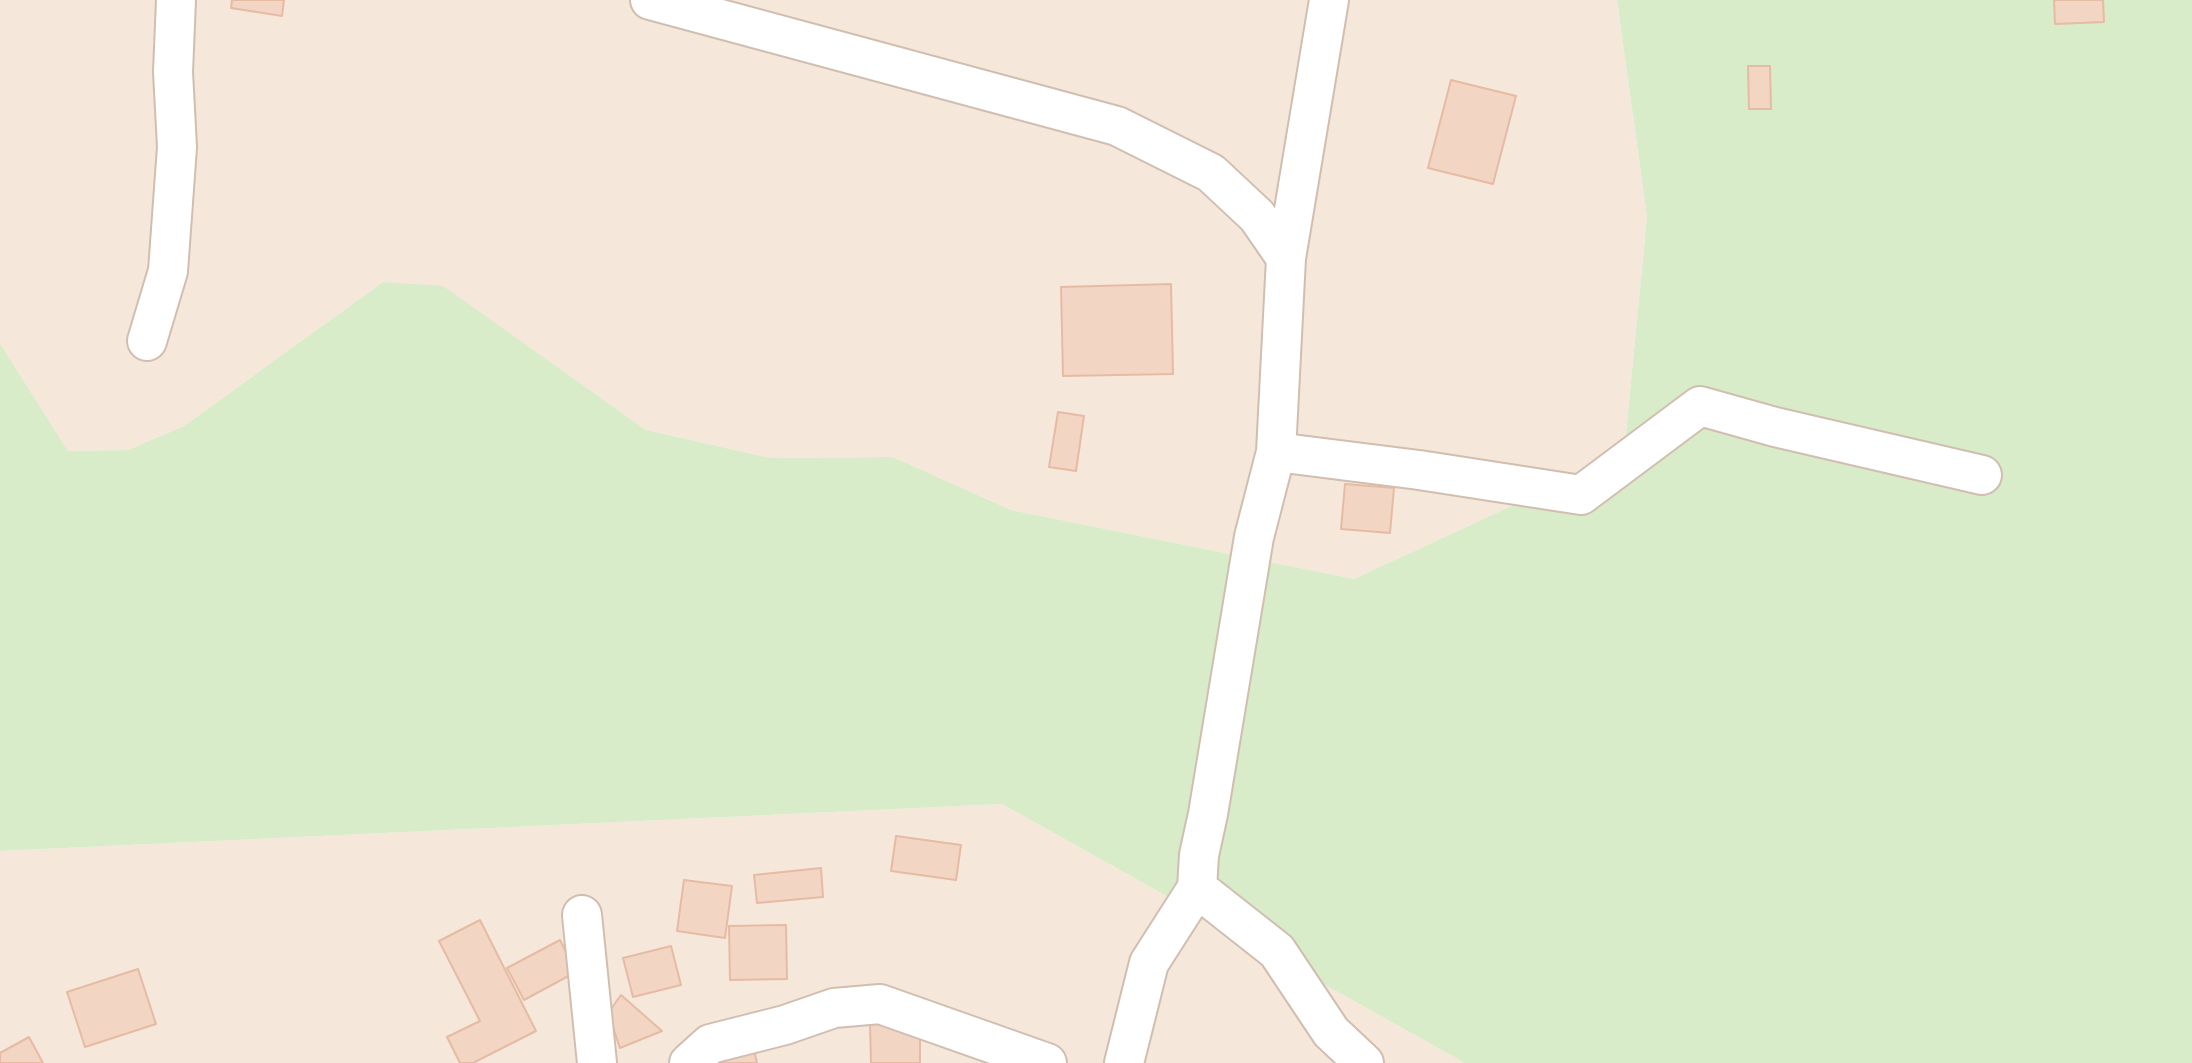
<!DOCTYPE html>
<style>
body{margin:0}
canvas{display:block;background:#fdf6ec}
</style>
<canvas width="2192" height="1063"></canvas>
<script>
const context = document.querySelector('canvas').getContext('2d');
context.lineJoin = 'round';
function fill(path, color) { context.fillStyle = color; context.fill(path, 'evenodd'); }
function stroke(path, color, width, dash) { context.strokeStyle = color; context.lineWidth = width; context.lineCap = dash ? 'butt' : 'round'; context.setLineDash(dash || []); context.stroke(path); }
const residential = new Path2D(`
 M 0,0 L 1617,0 L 1647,217 L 1624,454 L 1354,579 L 1011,510 L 893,457 L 770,458 L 646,430 L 443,287 L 383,282 L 184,426 L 128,450 L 68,451 L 0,345 Z
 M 1002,804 L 1465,1063 L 0,1063 L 0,851 Z`);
const green = new Path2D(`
 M 1617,0 L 2192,0 L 2192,1063 L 1465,1063 L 1002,804 L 0,851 L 0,344 L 68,451 L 128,450 L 184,426 L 383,282 L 443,286 L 646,430 L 770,458 L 893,457 L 1011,510 L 1354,579 L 1624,454 L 1647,217 Z`);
const building = new Path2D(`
 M 232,0 L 284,0 L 282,16 L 231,8 Z
 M 2054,0 L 2103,0 L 2104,22 L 2055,24 Z
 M 1748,66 L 1770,66 L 1771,109 L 1749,109 Z
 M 1451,80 L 1516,96 L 1493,184 L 1428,168 Z
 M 1171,284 L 1173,374 L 1063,376 L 1061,287 Z
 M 1058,412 L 1084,416 L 1076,471 L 1049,467 Z
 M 1345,484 L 1394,488 L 1390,533 L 1341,529 Z
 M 896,836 L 961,845 L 956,880 L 891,871 Z
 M 821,868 L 823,897 L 757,903 L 754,875 Z
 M 684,880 L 732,886 L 725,938 L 677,931 Z
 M 480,920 L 536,1031 L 473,1063 L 460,1063 L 447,1037 L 480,1021 L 439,941 Z
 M 786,925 L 787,979 L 730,980 L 729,926 Z
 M 560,940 L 576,972 L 524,1000 L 507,968 Z
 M 671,946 L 681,985 L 633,997 L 623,958 Z
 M 138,969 L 156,1024 L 85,1047 L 67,992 Z
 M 621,995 L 662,1031 L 620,1048 L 608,1013 Z
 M 920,1023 L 920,1063 L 871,1063 L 870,1024 Z
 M 29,1037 L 43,1063 L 0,1063 L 0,1053 Z
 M 753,1045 L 757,1063 L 707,1063 Z`);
const street = new Path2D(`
 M 650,0 L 1117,126 L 1211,173 L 1257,216 L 1286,258
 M 147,341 L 168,271 L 177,147 L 173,72 L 176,0
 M 1276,452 L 1419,470 L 1581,495 L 1700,406 L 1775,427 L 1982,475
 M 1197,888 L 1277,951 L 1331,1032 L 1364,1063
 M 582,915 L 597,1063
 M 689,1063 L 710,1044 L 785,1025 L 834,1008 L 880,1004 L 1047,1063
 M 1124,1063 L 1149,963 L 1197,888 L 1199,855 L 1208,814 L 1254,537 L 1276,452 L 1286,258 L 1329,0`);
fill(residential, '#f5e8da');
fill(green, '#d8ecc9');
fill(building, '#f3d5c3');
stroke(building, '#e6bba3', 2);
stroke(street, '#d1beb0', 42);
stroke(street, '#fff', 38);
</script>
